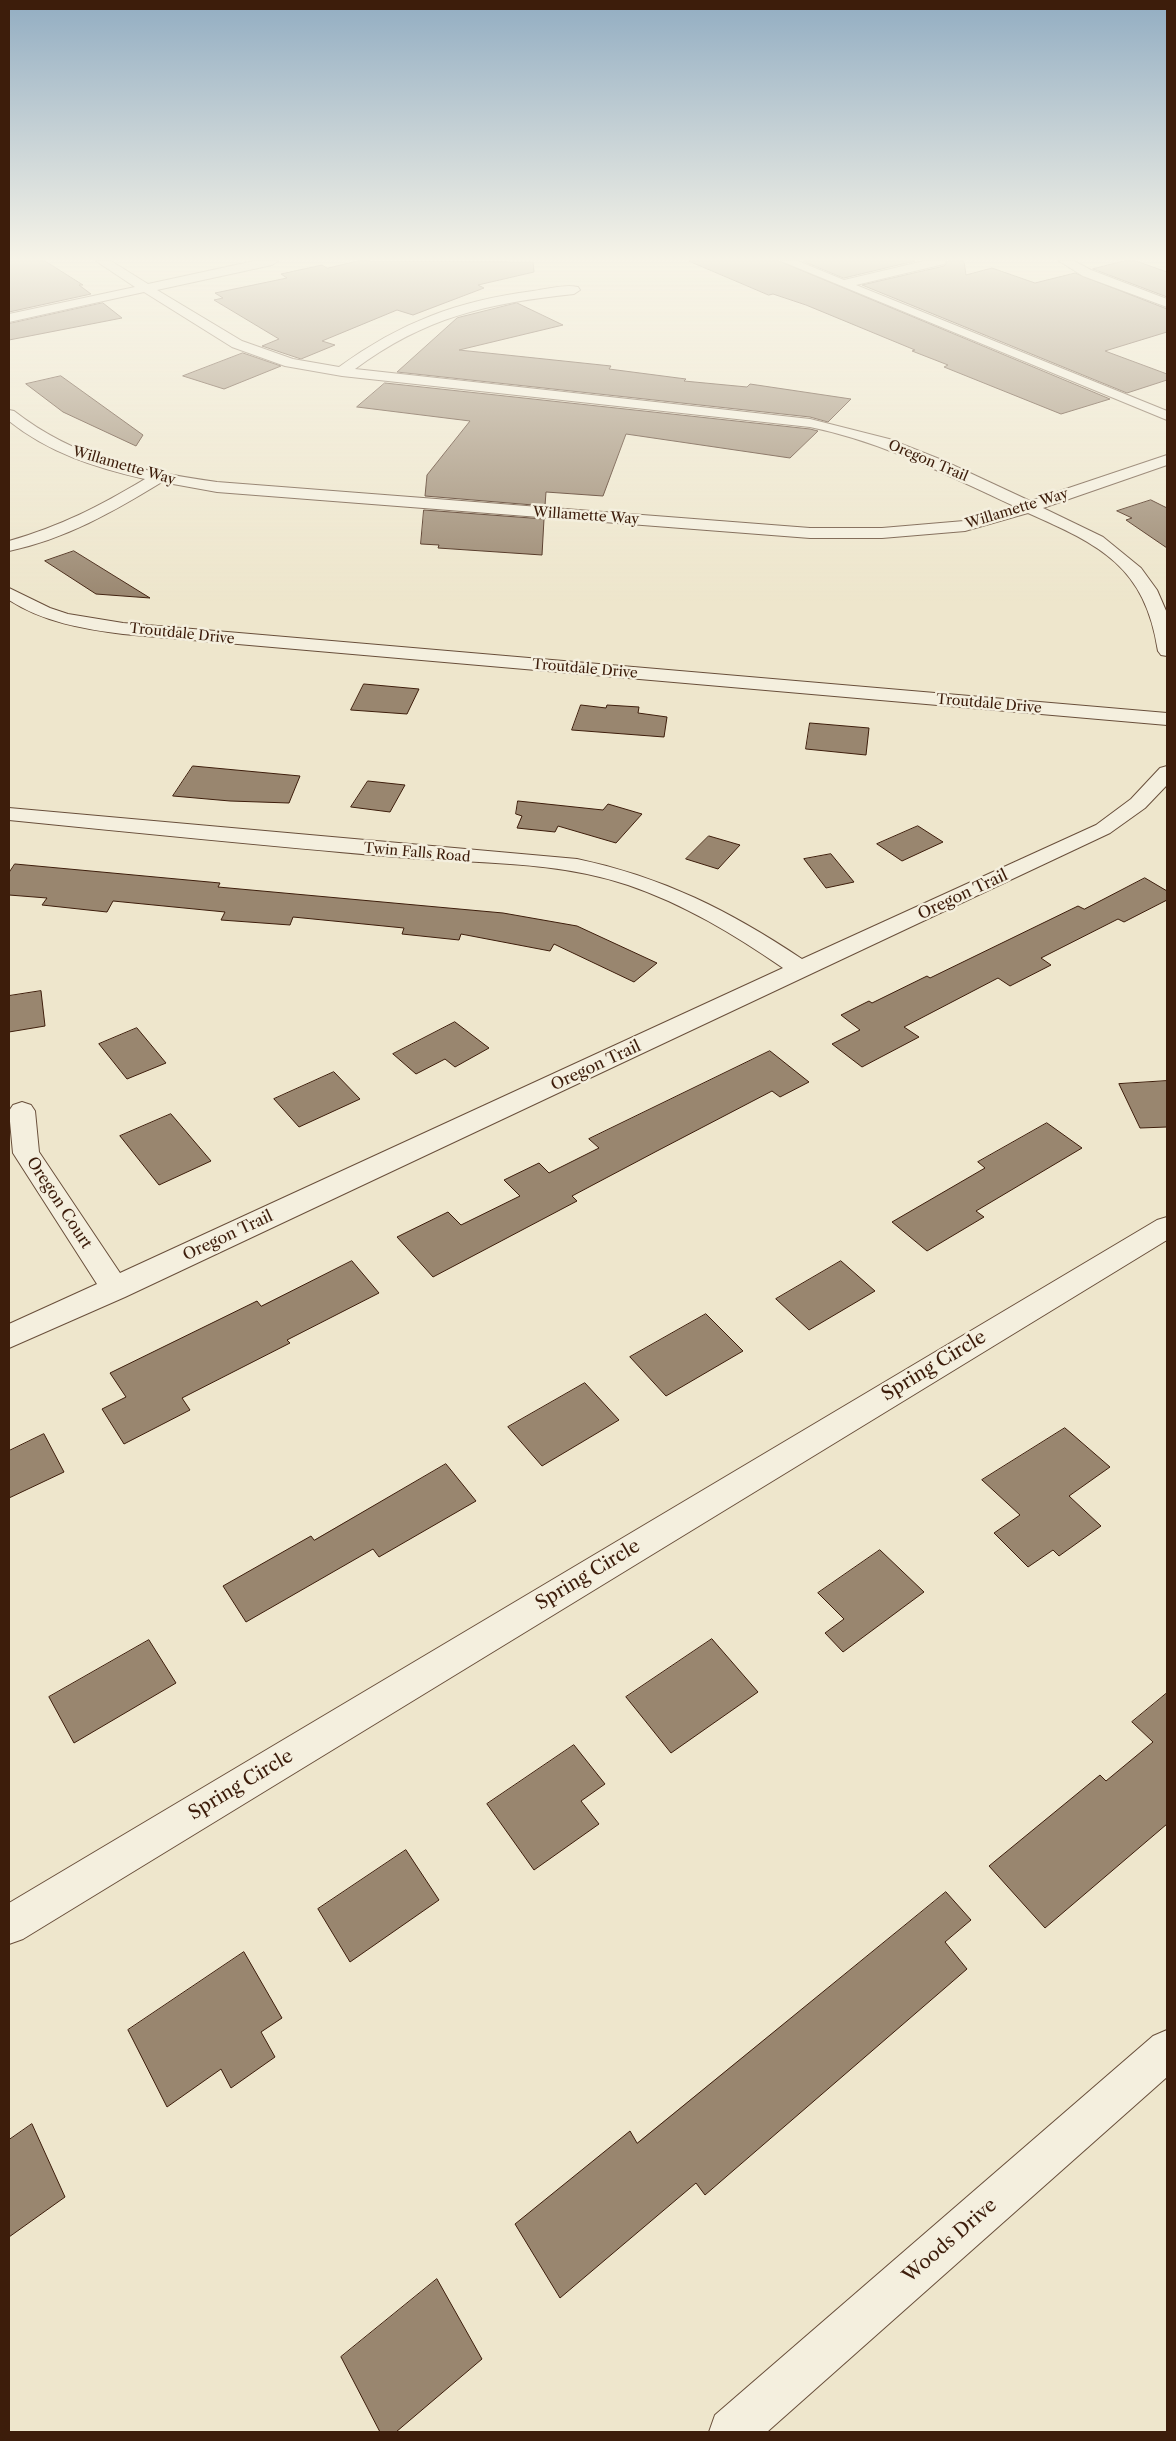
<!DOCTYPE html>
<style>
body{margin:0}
#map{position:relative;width:1176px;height:2441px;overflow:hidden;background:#eee6cc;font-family:"Libre Caslon Text",serif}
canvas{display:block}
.frame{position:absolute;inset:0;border:10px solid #3d1d0b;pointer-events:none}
</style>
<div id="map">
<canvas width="1176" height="2441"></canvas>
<div class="frame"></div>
</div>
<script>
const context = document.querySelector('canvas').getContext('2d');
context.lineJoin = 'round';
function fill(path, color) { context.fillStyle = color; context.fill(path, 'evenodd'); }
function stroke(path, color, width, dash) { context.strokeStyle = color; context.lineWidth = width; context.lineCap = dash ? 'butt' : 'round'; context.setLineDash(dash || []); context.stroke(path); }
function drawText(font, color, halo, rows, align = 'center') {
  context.font = font + ' "Libre Caslon Text",serif'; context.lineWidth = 5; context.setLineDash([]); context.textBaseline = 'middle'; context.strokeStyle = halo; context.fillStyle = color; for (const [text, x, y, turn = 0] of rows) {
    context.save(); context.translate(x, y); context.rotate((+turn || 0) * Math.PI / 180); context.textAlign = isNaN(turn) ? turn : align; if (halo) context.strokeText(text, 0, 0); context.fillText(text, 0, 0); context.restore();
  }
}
const building = new Path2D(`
 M 9,261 L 45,261 L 83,285 L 79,285 L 91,294 L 9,312 Z
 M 358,261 L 533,262 L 534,272 L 478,285 L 484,288 L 413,315 L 397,310 L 322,341 L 335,345 L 301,359 L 262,346 L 279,339 L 214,300 L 223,298 L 215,293 L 287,278 L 281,274 L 322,265 L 327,268 Z
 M 689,261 L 779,261 L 1110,399 L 1061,414 L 944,367 L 948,365 L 912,351 L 915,350 L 806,305 L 773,294 L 769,295 Z
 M 803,261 L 915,261 L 844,278 Z
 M 948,261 L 964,261 L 966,275 L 992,268 L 1035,283 L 1075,273 L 1167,309 L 1167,332 L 1105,351 L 1167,374 L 1167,380 L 1127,393 L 862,285 L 944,266 Z
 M 1124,261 L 1136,261 L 1167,272 L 1167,297 L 1093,269 Z
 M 103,303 L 122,318 L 9,340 L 9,324 Z
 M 517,303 L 563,325 L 459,350 L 611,366 L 609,369 L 686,379 L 684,381 L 747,387 L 750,384 L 851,399 L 828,422 L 810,417 L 397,372 L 457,318 Z
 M 243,353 L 281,366 L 224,389 L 183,376 Z
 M 61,376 L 143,435 L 136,446 L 63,412 L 26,384 Z
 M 385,383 L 810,429 L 818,431 L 790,458 L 626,434 L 603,496 L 546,492 L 545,506 L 425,496 L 427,475 L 470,421 L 357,407 Z
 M 1151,500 L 1167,508 L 1167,548 L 1126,520 L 1132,518 L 1117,511 Z
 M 424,510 L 544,519 L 542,555 L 438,548 L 439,545 L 421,544 Z
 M 74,551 L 150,598 L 96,594 L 45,561 Z
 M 364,684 L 419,689 L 407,714 L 351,710 Z
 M 581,705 L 606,708 L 607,705 L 639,707 L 638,713 L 667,717 L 664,737 L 572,730 Z
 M 810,723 L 869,728 L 866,755 L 806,749 Z
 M 193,766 L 300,776 L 289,803 L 230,801 L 173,796 Z
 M 368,781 L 405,785 L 390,812 L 351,807 Z
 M 518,801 L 603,810 L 608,804 L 642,814 L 616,843 L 558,826 L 555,832 L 517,828 L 522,816 L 516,814 Z
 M 918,826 L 943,842 L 902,861 L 877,844 Z
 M 709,836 L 740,845 L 718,869 L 686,859 Z
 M 831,854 L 854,882 L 826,888 L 804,859 Z
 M 15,864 L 220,883 L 218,887 L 503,913 L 577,926 L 657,963 L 634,982 L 554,944 L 550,951 L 461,934 L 459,940 L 402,934 L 404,928 L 293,917 L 290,925 L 221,920 L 225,912 L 113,901 L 107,912 L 42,905 L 47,898 L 9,895 L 9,873 Z
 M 1145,878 L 1167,891 L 1167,900 L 1124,922 L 1118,919 L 1041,958 L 1051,965 L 1010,986 L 998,978 L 904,1027 L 919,1037 L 862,1067 L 832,1044 L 860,1030 L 841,1015 L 869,1001 L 872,1003 L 927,976 L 930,978 L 1078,906 L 1084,909 Z
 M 41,991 L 45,1026 L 9,1032 L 9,996 Z
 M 455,1022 L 489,1048 L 455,1067 L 445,1059 L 416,1074 L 393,1054 Z
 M 137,1028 L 166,1063 L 127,1079 L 99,1044 Z
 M 770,1051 L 809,1082 L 780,1097 L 772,1091 L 657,1151 L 572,1196 L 577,1201 L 433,1277 L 397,1237 L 448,1212 L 461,1225 L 520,1196 L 504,1180 L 539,1163 L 549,1173 L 599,1148 L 589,1139 Z
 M 334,1072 L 360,1099 L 299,1127 L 274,1099 Z
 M 1167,1081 L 1167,1127 L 1140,1128 L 1119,1084 Z
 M 171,1114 L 211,1161 L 159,1185 L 120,1136 Z
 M 1047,1123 L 1082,1148 L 976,1211 L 984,1217 L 927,1251 L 892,1222 L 985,1168 L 978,1162 Z
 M 352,1261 L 379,1293 L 287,1340 L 290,1343 L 182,1398 L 190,1410 L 124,1444 L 102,1409 L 126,1397 L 110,1373 L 257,1301 L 261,1306 Z
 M 841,1261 L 875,1291 L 809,1330 L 776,1299 Z
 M 706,1314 L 743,1351 L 666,1396 L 630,1357 Z
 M 585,1383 L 619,1420 L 542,1466 L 508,1427 Z
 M 1065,1428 L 1110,1467 L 1069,1496 L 1101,1526 L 1059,1556 L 1053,1550 L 1028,1567 L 994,1533 L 1020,1515 L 982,1480 Z
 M 44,1434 L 64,1472 L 9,1498 L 9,1451 Z
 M 446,1464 L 476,1501 L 379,1557 L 373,1549 L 246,1622 L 223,1586 L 311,1536 L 314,1540 Z
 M 880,1550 L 924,1592 L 843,1652 L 825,1633 L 844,1619 L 818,1593 Z
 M 712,1639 L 758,1692 L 671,1753 L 626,1697 Z
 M 149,1640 L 176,1683 L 74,1743 L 49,1697 Z
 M 1167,1693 L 1167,1824 L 1045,1928 L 989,1866 L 1100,1775 L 1106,1781 L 1153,1742 L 1132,1722 Z
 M 574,1745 L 605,1784 L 581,1801 L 599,1824 L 534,1870 L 487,1804 Z
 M 406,1850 L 439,1900 L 350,1962 L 318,1909 Z
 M 946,1892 L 971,1920 L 945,1942 L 967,1969 L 705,2195 L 696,2183 L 560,2298 L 515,2224 L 630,2131 L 637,2143 Z
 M 244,1952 L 282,2018 L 261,2032 L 275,2057 L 231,2088 L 221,2069 L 167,2107 L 128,2030 Z
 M 32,2124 L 65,2197 L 9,2237 L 9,2140 Z
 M 437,2279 L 482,2359 L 396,2432 L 380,2432 L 341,2357 Z`);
const street = new Path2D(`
 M 96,261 L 111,261 L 148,284 L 254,261 L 278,261 L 272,265 L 157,290 L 242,341 L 293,359 L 339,367 C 401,322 457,301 533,291 C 547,289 565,284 578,287 L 580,290 L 574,294 C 488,303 425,317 355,369 L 810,419 L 889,439 L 942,460 L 1030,501 L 1167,455 L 1167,465 L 1043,508 L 1103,537 L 1141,568 L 1157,590 L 1167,613 L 1167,656 L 1161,655 L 1158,651 C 1145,566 1100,545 1028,513 L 965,531 L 882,538 L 810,538 L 217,492 L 162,482 C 113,512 65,539 9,551 L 9,541 C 61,526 98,507 145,479 C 96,468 49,453 9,421 L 9,410 L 14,411 C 77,460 140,471 217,482 L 810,528 L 882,528 L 964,521 L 1014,506 C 947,475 883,442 810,427 L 342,376 L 285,366 L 232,347 L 144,292 L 9,322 L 9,314 L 135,287 Z
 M 781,261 L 798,261 L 844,280 L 924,261 L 946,261 L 944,264 L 856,285 L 1167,411 L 1167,420 Z
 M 1059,261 L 1074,261 L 1091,270 L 1167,299 L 1167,307 L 1083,276 Z
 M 9,588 L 50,608 L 68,614 L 123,623 L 1167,713 L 1167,725 L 123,634 C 83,629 43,622 9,600 Z
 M 1167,766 L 1167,785 L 1145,808 L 1110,833 L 125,1297 L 9,1348 L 9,1324 L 97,1284 L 13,1153 L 9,1111 L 13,1105 L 22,1102 L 31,1105 L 35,1111 L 39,1152 L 120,1273 L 783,968 C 735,935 684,904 628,885 C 554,860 474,864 397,857 C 268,846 138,833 9,820 L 9,808 L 577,859 C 663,877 730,911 802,959 L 1096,825 L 1131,799 L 1160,768 Z
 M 1167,1217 L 1167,1240 L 23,1939 L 9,1944 L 9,1903 L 1157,1220 Z
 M 1167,2030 L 1167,2077 L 767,2432 L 709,2432 L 715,2415 L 1153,2036 Z`);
const farStreetnames = [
 ["Oregon Trail",928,461,23],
 ["Willamette Way",124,466,16],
 ["Willamette Way",1017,509,-17],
 ["Willamette Way",586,516,4],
 ["Troutdale Drive",182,634,6],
 ["Troutdale Drive",585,669,5],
 ["Troutdale Drive",989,704,5],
 ["Twin Falls Road",417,853,5]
];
const streetNames = [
 ["Oregon Trail",963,895,-25],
 ["Oregon Trail",596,1066,-25],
 ["Oregon Court",59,1203,57],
 ["Oregon Trail",228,1236,-25]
];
const nearStreetnames = [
 ["Spring Circle",934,1366,-31],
 ["Spring Circle",588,1575,-31],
 ["Spring Circle",241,1785,-31],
 ["Woods Drive",950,2241,-41]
];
fill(building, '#99866f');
stroke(building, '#3d1d0b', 1);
stroke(street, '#694f3b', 2);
fill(street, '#f4efde');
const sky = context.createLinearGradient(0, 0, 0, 603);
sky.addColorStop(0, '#92adc2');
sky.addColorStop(0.43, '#f7f4e8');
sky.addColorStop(1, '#f7f4e800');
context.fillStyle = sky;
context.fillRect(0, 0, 1176, 603);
drawText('14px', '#3d1d0b', '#f4efde', farStreetnames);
drawText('16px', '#3d1d0b', '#f4efde', streetNames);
drawText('19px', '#3d1d0b', '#f4efde', nearStreetnames);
</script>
